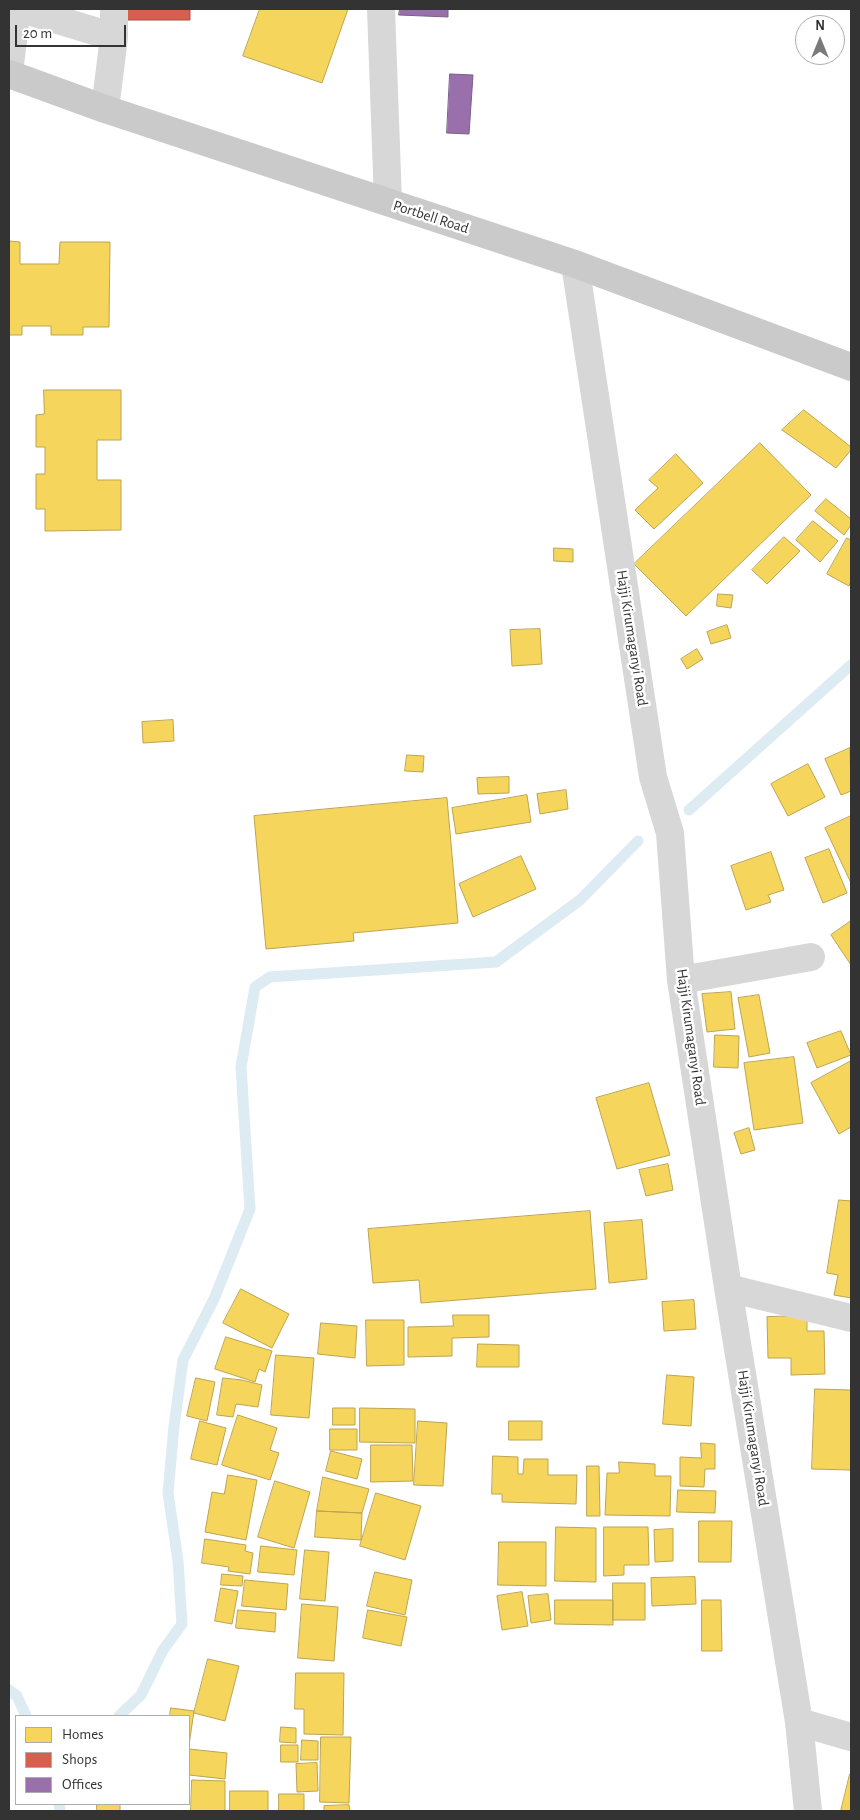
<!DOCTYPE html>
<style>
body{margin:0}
#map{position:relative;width:860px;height:1820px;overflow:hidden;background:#fff;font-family:"Alegreya Sans",sans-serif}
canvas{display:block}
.frame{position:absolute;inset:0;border:10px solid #333;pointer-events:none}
.legend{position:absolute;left:15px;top:1715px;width:175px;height:90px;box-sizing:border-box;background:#fff;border:1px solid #adadad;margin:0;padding:6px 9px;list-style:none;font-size:15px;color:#333}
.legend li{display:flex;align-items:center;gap:10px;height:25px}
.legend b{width:25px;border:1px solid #adadad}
.north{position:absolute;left:795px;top:15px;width:50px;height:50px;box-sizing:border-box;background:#fff;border:1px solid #adadad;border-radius:50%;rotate:0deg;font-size:14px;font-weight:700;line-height:20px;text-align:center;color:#333}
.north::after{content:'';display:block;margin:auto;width:18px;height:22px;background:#7a7a7a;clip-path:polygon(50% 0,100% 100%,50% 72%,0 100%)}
.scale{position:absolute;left:15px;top:25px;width:111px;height:22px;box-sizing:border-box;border:2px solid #333;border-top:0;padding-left:6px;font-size:15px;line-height:18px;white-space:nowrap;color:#333;-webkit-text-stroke:4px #fff;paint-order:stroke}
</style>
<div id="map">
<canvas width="860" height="1820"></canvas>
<div class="frame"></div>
<ul class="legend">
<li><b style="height:14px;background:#f6d55c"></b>Homes</li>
<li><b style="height:14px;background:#d6604d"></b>Shops</li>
<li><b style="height:14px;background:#9970ab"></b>Offices</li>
</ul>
<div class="north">N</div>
<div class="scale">20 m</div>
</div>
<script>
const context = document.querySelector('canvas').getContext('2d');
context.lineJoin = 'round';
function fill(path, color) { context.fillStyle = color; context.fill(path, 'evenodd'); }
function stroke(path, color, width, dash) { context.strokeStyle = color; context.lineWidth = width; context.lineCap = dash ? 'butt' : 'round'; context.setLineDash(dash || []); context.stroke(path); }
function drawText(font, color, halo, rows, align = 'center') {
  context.font = font + ' "Alegreya Sans",sans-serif'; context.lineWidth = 5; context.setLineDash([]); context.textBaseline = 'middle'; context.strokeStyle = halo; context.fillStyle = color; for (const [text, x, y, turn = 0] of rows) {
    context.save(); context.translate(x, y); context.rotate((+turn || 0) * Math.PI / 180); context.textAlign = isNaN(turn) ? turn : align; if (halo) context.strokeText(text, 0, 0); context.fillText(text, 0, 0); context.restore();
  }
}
const homes = new Path2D(`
 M 260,9 L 348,9 L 322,83 L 243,56 Z
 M 9,241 L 20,242 L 20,264 L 59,264 L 60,242 L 110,242 L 109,327 L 83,327 L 83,335 L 51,335 L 51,326 L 22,326 L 22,335 L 9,335 Z
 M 44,390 L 121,390 L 121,440 L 97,440 L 97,480 L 121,480 L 121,530 L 45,531 L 45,509 L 36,509 L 36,474 L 45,474 L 45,447 L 36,447 L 36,415 L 44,414 Z
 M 804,410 L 851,447 L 851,450 L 836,468 L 782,430 Z
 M 760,443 L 811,495 L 686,616 L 634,564 Z
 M 676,454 L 703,483 L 654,529 L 635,510 L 658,488 L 649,480 Z
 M 826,499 L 851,519 L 851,525 L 844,535 L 815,511 Z
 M 813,521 L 838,541 L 820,562 L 796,540 Z
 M 784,537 L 800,551 L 767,584 L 752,570 Z
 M 847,538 L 851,540 L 851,581 L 849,586 L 827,574 Z
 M 554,548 L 573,549 L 573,562 L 554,561 Z
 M 718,594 L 733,595 L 731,608 L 717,606 Z
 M 727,625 L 731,638 L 711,644 L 707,632 Z
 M 540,629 L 542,664 L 512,666 L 510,630 Z
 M 697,649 L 703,659 L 687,669 L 681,659 Z
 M 173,720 L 174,741 L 143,743 L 142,722 Z
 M 850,748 L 851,791 L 841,795 L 825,759 Z
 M 407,755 L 424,756 L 423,772 L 405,771 Z
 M 808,764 L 825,797 L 788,816 L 771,784 Z
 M 509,777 L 509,793 L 478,794 L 477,778 Z
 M 566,790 L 568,809 L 540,814 L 537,794 Z
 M 527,795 L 531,822 L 456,834 L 452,808 Z
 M 447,798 L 458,923 L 353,933 L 354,941 L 266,949 L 254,816 Z
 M 851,816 L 851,883 L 825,828 Z
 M 829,849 L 847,893 L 823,903 L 805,858 Z
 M 771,852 L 784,890 L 768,895 L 771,902 L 746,910 L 731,866 Z
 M 521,856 L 536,889 L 473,917 L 459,884 Z
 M 851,921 L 851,965 L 831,935 Z
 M 731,992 L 735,1029 L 707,1032 L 702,994 Z
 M 759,995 L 770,1053 L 749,1057 L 738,998 Z
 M 841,1031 L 851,1055 L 817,1068 L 807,1043 Z
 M 715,1035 L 739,1036 L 738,1068 L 714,1067 Z
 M 794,1057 L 803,1123 L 754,1130 L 744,1063 Z
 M 851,1061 L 851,1127 L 839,1134 L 811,1083 Z
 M 649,1083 L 670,1155 L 617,1169 L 596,1098 Z
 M 749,1128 L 755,1150 L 741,1154 L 734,1133 Z
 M 668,1164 L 673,1190 L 646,1196 L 639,1170 Z
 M 839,1200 L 851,1201 L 851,1298 L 834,1295 L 838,1275 L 827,1273 Z
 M 590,1211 L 596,1289 L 421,1303 L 419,1280 L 373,1283 L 368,1229 Z
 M 642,1220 L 647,1279 L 609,1283 L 604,1223 Z
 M 241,1289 L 289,1314 L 272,1348 L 223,1323 Z
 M 694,1300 L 696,1329 L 664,1331 L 662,1302 Z
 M 453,1315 L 489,1315 L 489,1337 L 452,1338 L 452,1356 L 408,1357 L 408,1327 L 453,1326 Z
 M 807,1316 L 807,1331 L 824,1331 L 825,1374 L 791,1375 L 791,1358 L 768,1358 L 767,1317 Z
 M 366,1320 L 404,1320 L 404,1365 L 367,1366 Z
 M 321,1323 L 357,1326 L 355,1358 L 318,1354 Z
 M 226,1337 L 272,1351 L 265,1372 L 259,1369 L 255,1382 L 215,1369 Z
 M 478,1344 L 519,1345 L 519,1367 L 477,1367 Z
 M 276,1355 L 314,1358 L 309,1418 L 271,1415 Z
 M 667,1375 L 694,1377 L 691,1426 L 663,1424 Z
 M 196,1378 L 215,1382 L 207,1421 L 187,1416 Z
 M 223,1378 L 242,1380 L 262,1385 L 258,1407 L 236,1404 L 233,1417 L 217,1415 Z
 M 815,1389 L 851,1390 L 851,1470 L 812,1469 Z
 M 333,1408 L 355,1408 L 355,1425 L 333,1425 Z
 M 360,1408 L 415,1409 L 415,1443 L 360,1442 Z
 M 238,1415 L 277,1428 L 270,1450 L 279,1453 L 270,1480 L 222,1465 Z
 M 200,1421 L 226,1428 L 217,1465 L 191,1459 Z
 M 418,1421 L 447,1423 L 443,1486 L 414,1485 Z
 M 509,1421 L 542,1421 L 542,1440 L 509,1440 Z
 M 330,1429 L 357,1429 L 357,1450 L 330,1450 Z
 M 701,1443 L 715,1444 L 715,1469 L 705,1469 L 704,1487 L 680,1486 L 680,1457 L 701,1458 Z
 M 371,1445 L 412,1445 L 413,1481 L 371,1482 Z
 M 331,1451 L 362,1459 L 357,1479 L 326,1471 Z
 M 493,1456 L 518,1457 L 518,1474 L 523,1474 L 524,1459 L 548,1459 L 548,1475 L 577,1475 L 576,1504 L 502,1502 L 502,1494 L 492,1494 Z
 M 619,1462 L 655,1464 L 655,1476 L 671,1476 L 670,1516 L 605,1515 L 607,1473 L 619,1473 Z
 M 587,1466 L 599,1466 L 600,1516 L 587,1516 Z
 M 228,1475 L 257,1480 L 246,1540 L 205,1532 L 212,1492 L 224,1494 Z
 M 323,1477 L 369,1489 L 362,1513 L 317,1511 Z
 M 275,1481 L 310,1492 L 294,1548 L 258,1537 Z
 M 678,1490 L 716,1491 L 715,1513 L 677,1512 Z
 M 376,1493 L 421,1506 L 405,1560 L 360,1546 Z
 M 317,1511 L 362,1513 L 361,1540 L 315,1537 Z
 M 699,1521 L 732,1521 L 731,1562 L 699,1562 Z
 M 556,1527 L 596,1528 L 596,1582 L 555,1581 Z
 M 604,1527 L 648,1527 L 649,1565 L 624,1565 L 624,1575 L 604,1576 Z
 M 673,1529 L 673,1561 L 655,1562 L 654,1530 Z
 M 205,1539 L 246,1545 L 245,1551 L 253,1553 L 250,1574 L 228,1571 L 229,1567 L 202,1563 Z
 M 499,1542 L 546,1542 L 546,1586 L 498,1585 Z
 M 261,1546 L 297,1550 L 294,1575 L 258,1572 Z
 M 305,1550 L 329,1552 L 325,1601 L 300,1599 Z
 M 375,1572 L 412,1580 L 405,1615 L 367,1606 Z
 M 222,1574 L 243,1576 L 242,1586 L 221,1585 Z
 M 695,1577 L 696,1604 L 652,1606 L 651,1578 Z
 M 245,1580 L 288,1584 L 286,1610 L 242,1606 Z
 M 613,1583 L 645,1583 L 645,1620 L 613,1620 Z
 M 221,1588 L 238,1591 L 232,1624 L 215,1621 Z
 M 522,1592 L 528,1626 L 502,1630 L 497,1596 Z
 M 548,1594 L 551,1620 L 531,1623 L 528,1596 Z
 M 555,1600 L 613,1600 L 613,1625 L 555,1624 Z
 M 702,1600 L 721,1600 L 722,1651 L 702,1651 Z
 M 302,1604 L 338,1607 L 334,1661 L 298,1658 Z
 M 238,1610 L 276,1613 L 275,1632 L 236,1628 Z
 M 368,1610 L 407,1617 L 401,1646 L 363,1638 Z
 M 208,1659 L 239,1666 L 225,1721 L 194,1713 Z
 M 296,1673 L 344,1673 L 343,1735 L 304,1734 L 304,1709 L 295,1709 Z
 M 171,1708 L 194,1711 L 189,1745 L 189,1716 L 170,1716 Z
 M 281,1727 L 296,1728 L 296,1743 L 280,1742 Z
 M 321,1737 L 351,1737 L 349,1803 L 320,1802 Z
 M 302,1740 L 318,1741 L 318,1760 L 301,1760 Z
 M 281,1745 L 298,1745 L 298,1762 L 281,1762 Z
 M 189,1749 L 227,1753 L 225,1779 L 189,1775 Z
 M 317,1763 L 318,1791 L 297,1792 L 296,1764 Z
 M 850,1774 L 851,1774 L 851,1811 L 841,1811 Z
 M 192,1780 L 225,1781 L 225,1811 L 191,1811 Z
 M 230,1791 L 268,1791 L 268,1811 L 230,1811 Z
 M 279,1794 L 304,1794 L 304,1811 L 279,1811 Z
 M 97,1804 L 120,1804 L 120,1811 L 97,1811 Z
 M 349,1805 L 350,1811 L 324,1811 L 324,1806 Z`);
const shops = new Path2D(`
 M 121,9 L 190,9 L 190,20 L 120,20 Z`);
const offices = new Path2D(`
 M 400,9 L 448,9 L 448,17 L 399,15 Z
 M 450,74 L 473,75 L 469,134 L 447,133 Z`);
const stream = new Path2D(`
 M 689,810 L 851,665
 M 9,1690 L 17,1696 L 26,1716
 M 119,1716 L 141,1695 L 163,1650 L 182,1624 L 178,1561 L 168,1493 L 174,1426 L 183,1360 L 214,1299 L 250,1209 L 241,1067 L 255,987 L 270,977 L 496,962 L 580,900 L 638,841
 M 59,1804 L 60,1811`);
const minor = new Path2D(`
 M 22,9 L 114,37
 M 381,9 L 388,202
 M 9,72 L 17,9
 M 105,109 L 114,37 L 114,9
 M 575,264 L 653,777 L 670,833 L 681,980 L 728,1288 L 799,1722 L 808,1811
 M 681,980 L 811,957
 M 728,1288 L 851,1318
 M 799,1722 L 851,1737`);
const major = new Path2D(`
 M 9,74 L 105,109 L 575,264 L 851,367`);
const streetNames = [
 ["Portbell Road",431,217,18],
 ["Hajji Kirumaganyi Road",632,638,81],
 ["Hajji Kirumaganyi Road",691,1037,82],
 ["Hajji Kirumaganyi Road",753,1438,81]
];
fill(homes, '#f6d55c');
stroke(homes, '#bca450', 1);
fill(shops, '#d6604d');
stroke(shops, '#a55245', 1);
fill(offices, '#9970ab');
stroke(offices, '#7a5e87', 1);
stroke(stream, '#ddebf3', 11);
stroke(minor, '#d7d7d7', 28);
stroke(major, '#cacaca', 28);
drawText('15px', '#333', '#fff', streetNames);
</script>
